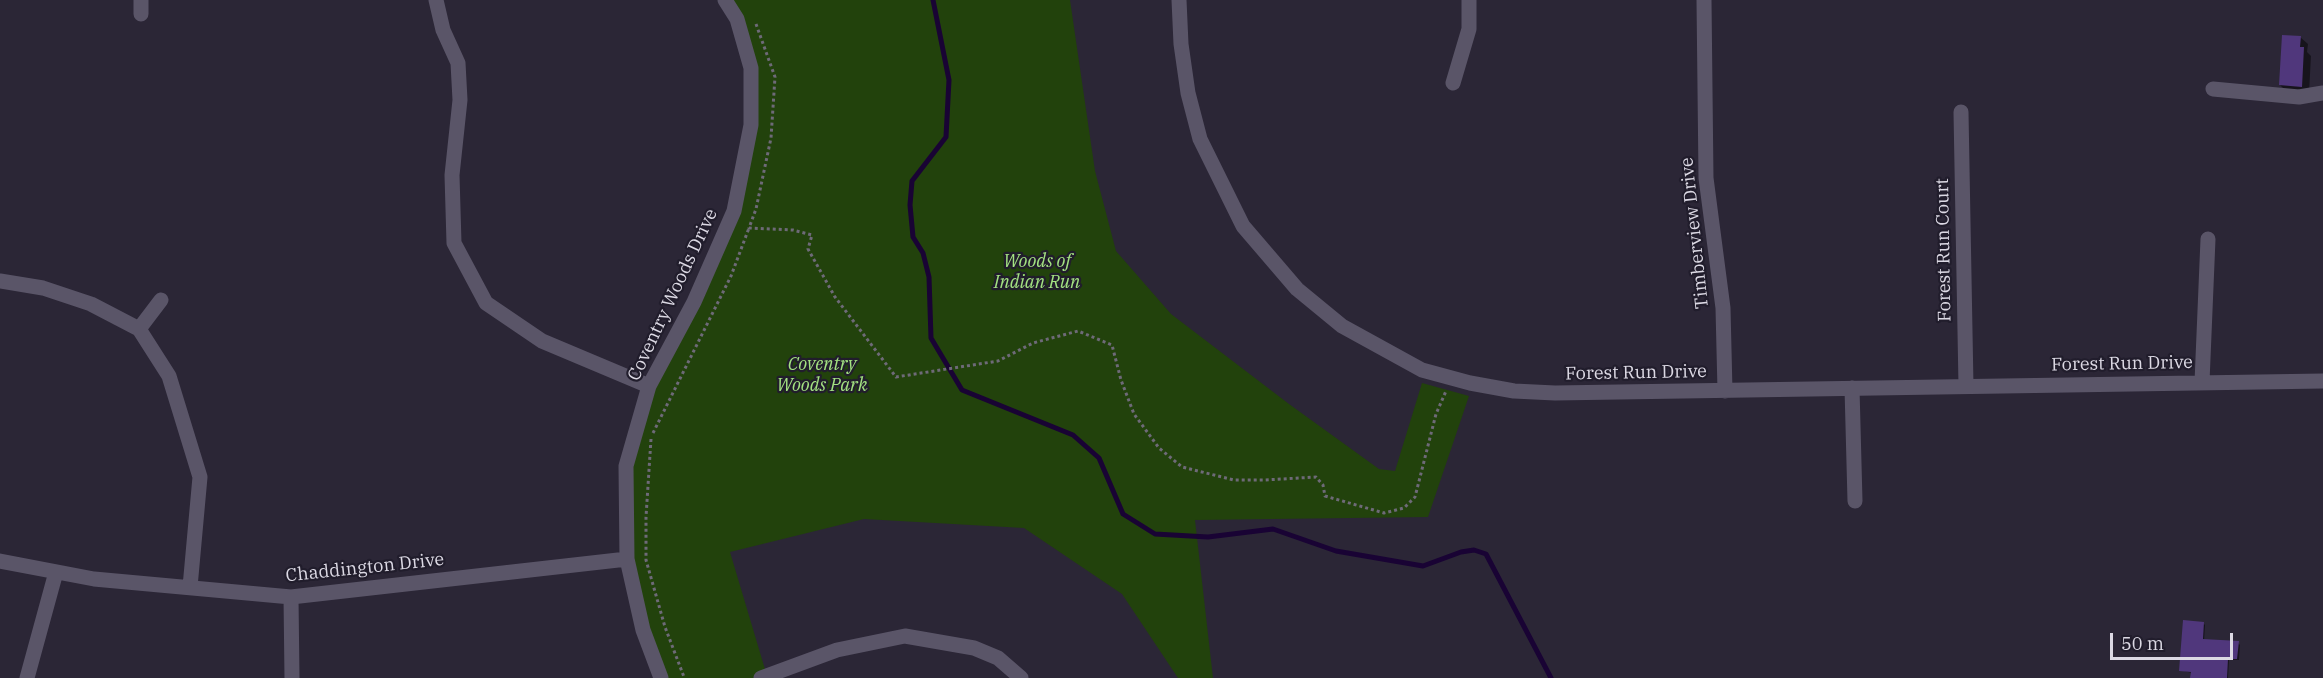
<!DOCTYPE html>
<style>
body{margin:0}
#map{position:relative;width:2323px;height:678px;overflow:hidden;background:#2b2636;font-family:"IBM Plex Serif",serif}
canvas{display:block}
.scale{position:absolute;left:2110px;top:633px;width:123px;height:27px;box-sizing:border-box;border:3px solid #dcd9e4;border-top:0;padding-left:8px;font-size:18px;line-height:21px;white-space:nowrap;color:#dcd9e4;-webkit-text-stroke:4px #211d2c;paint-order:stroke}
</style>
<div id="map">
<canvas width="2323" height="678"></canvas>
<div class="scale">50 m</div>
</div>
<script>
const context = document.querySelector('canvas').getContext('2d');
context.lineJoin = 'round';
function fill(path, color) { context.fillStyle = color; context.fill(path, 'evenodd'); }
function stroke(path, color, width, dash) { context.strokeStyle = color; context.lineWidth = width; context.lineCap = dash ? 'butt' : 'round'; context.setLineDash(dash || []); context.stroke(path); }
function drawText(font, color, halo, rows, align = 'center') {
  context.font = font + ' "IBM Plex Serif",serif'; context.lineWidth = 4.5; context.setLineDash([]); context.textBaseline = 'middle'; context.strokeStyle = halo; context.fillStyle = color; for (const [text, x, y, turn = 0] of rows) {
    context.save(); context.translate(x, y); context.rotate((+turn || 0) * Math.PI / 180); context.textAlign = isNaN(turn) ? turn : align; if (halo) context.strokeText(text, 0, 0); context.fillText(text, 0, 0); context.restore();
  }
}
const green = new Path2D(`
 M 725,0 L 1070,0 L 1095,171 L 1116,251 L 1171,314 L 1289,404 L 1379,469 L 1395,471 L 1422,383 L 1469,396 L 1428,517 L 1195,520 L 1213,678 L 1178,678 L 1122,594 L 1024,528 L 864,519 L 730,552 L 767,676 L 761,678 L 663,678 L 627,559 L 626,466 L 649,386 L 734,211 L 751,68 Z`);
const shadow = new Path2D(`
 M 2300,37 L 2308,44 L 2307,52 L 2311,56 L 2309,93 L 2287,92 L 2280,85 Z
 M 2203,623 L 2205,625 L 2204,641 L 2238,643 L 2240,645 L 2239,660 L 2229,660 L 2228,678 L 2192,678 L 2192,673 L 2180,670 Z`);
const stream = new Path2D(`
 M 933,0 L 949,80 L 946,137 L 912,181 L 910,205 L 913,237 L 923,253 L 929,277 L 931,338 L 962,390 L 1073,435 L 1099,458 L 1123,514 L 1155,534 L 1208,537 L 1273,529 L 1336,551 L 1423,566 L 1461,552 L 1474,550 L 1486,554 L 1551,678`);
const building = new Path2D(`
 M 2282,35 L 2301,36 L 2300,47 L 2304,47 L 2302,87 L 2279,85 Z
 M 2183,620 L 2204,622 L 2203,639 L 2239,641 L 2237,659 L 2228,659 L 2227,678 L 2190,678 L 2191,672 L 2179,671 Z`);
const path = new Path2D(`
 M 756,24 L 775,77 L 771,138 L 756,209 L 749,228 L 793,230 L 812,235 L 808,249 L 835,297 L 896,377 L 998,361 L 1033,343 L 1078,331 L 1112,345 L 1121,380 L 1134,414 L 1159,448 L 1182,467 L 1234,480 L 1265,480 L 1316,477 L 1323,485 L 1325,496 L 1384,513 L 1404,508 L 1415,497 L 1436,414 L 1446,391
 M 653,433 L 731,276 L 749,228
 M 651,439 L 646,517 L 646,560 L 665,627 L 684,677`);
const minor = new Path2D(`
 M 141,0 L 141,14
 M 436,0 L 443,30 L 458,63 L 460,100 L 452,175 L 454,243 L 486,303 L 542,341 L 649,386
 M 1179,0 L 1181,44 L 1188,93 L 1200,139 L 1243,226 L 1297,289 L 1342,326 L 1422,370 L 1470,383 L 1514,391 L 1555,393 L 2323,381
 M 1704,0 L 1706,178 L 1723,308 L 1725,391
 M 1453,83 L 1469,29 L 1469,0
 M 2213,89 L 2299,97 L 2323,93
 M 1961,112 L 1966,386
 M 0,281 L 43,288 L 91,304 L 139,329 L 169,376 L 200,477 L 190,587
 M 139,329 L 161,300
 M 2202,382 L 2208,239
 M 1852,388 L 1855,501
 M 0,561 L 94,579 L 291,597 L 627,559
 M 291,597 L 292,678
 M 27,678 L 56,572
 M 661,678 L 643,630 L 627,559 L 626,466 L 649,386 L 694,302 L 734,211 L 751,125 L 751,68 L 737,19 L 725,0
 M 761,678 L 837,650 L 905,636 L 974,648 L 998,658 L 1021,678`);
const streetNames = [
 ["Timberview Drive",1695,233,-96],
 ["Forest Run Court",1944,250,-91],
 ["Coventry Woods Drive",673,295,-65],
 ["Forest Run Drive",2122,364,-1],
 ["Forest Run Drive",1636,373,-1],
 ["Chaddington Drive",365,568,-6]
];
const parkNames = [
 ["Woods of",1037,262],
 ["Indian Run",1037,283],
 ["Coventry",822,365],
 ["Woods Park",822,386]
];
fill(green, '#22420c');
fill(shadow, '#0007');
stroke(stream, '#190334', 5);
fill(building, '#50377c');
stroke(path, '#6e6a78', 3, [3, 3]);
stroke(minor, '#5a5568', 15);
drawText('18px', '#dcd9e4', '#211d2c', streetNames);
drawText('italic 18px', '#a4e382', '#211d2c', parkNames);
</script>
